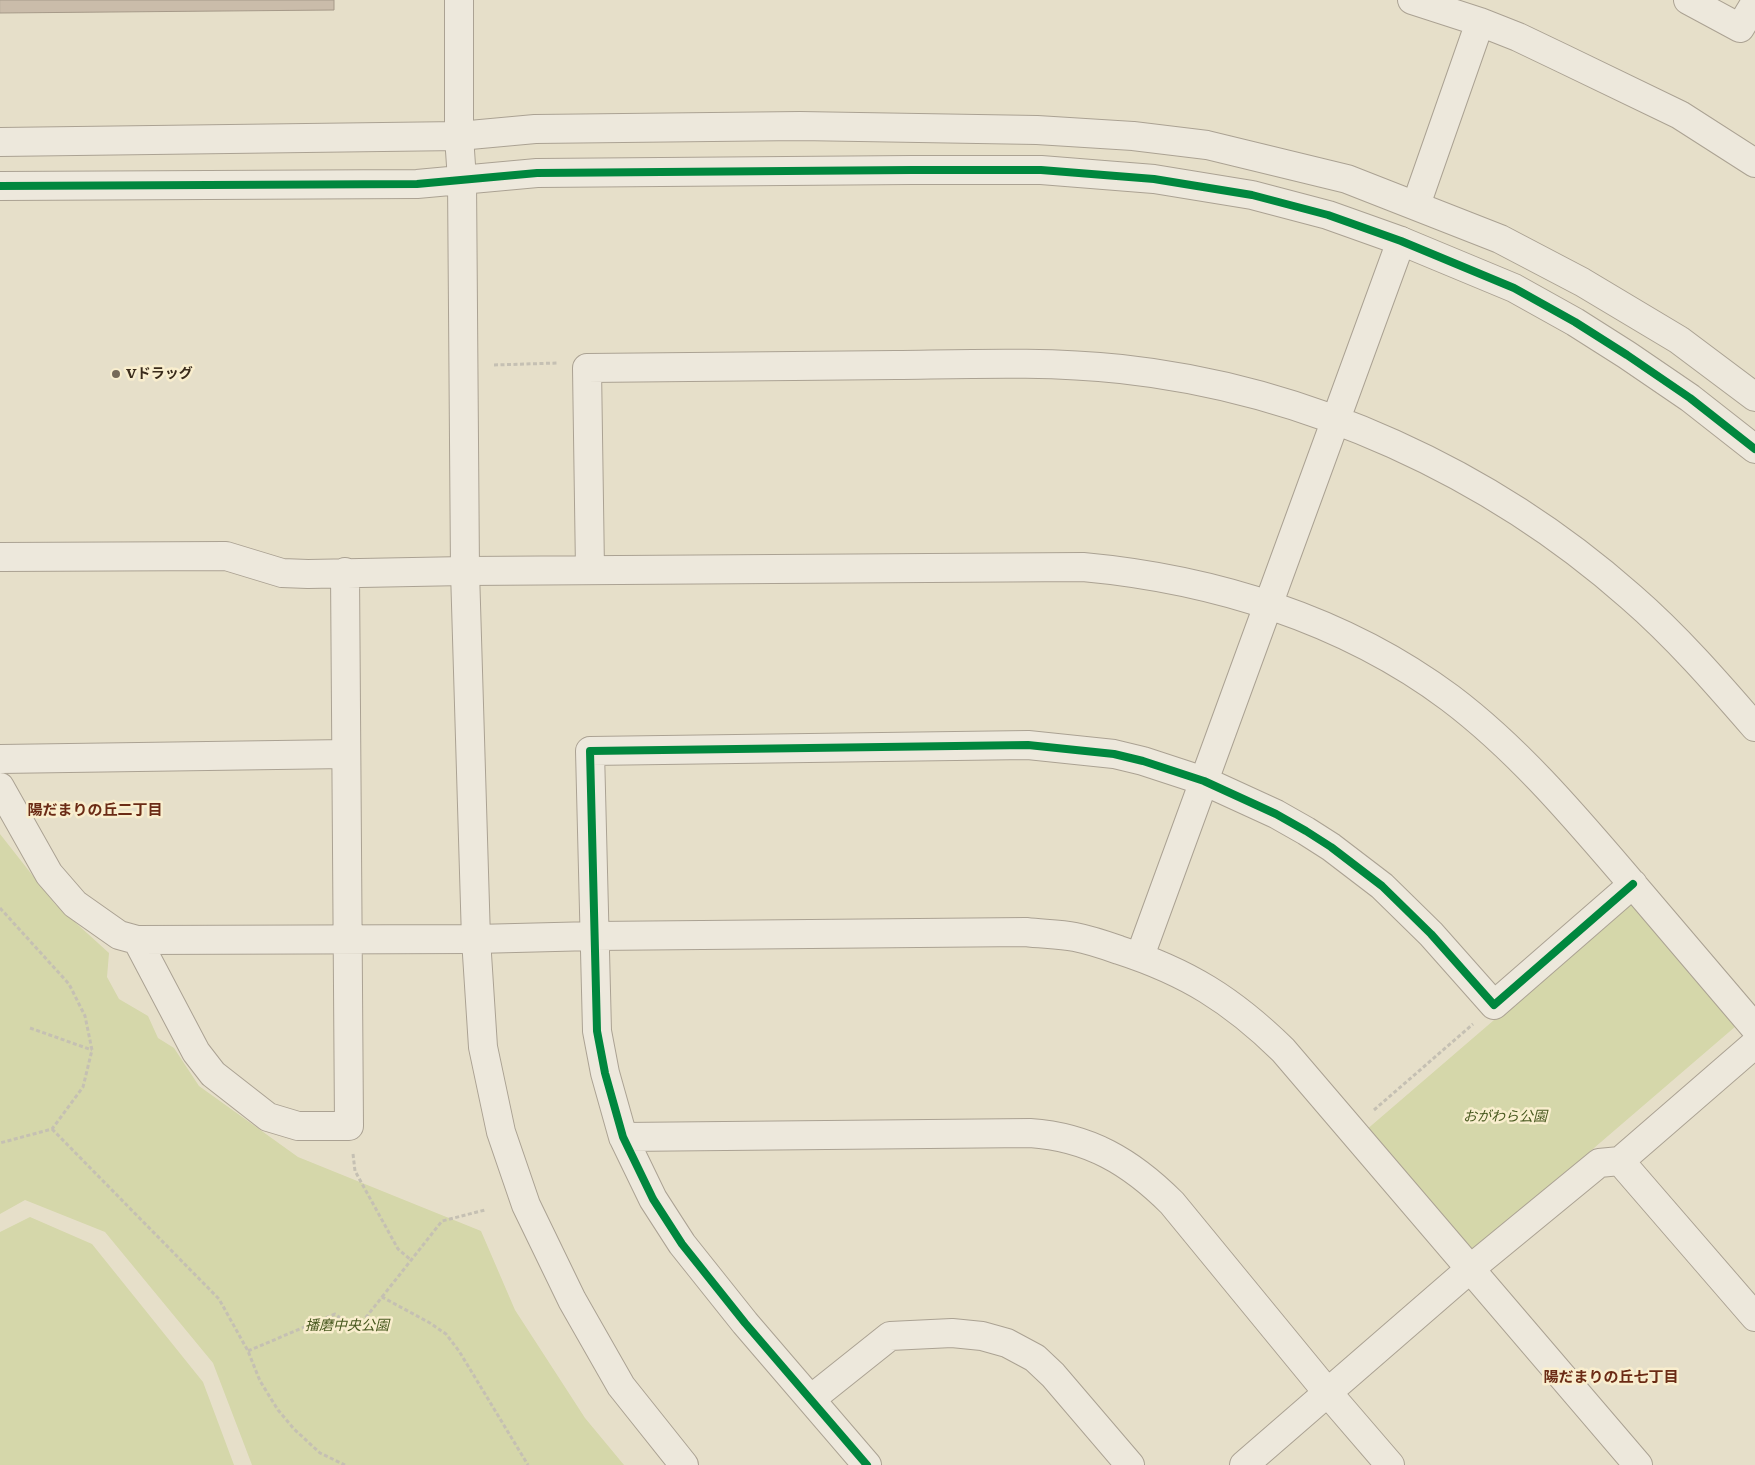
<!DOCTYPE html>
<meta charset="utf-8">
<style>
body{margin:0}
canvas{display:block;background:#e6dfc9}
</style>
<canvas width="1755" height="1465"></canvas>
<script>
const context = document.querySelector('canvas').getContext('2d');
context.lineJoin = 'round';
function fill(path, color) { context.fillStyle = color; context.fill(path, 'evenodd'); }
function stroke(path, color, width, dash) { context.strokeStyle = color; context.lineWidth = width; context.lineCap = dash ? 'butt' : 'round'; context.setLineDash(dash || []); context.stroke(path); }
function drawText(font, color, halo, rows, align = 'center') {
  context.font = font + ' Literata,"Noto Sans JP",serif'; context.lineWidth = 5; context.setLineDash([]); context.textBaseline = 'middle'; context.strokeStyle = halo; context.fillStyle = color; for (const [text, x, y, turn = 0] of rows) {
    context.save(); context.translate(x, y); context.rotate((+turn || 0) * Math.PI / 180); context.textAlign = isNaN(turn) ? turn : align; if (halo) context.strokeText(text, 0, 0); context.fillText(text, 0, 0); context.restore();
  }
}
const green = new Path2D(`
 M 0,834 L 55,904 L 109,953 L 107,977 L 119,999 L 148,1016 L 158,1038 L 174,1048 L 199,1086 L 298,1157 L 481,1231 L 515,1310 L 585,1418 L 624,1465 L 252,1465 L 213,1363 L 105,1232 L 25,1200 L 0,1214 Z
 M 1630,903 L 1736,1026 L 1473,1252 L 1365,1131 Z
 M 30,1217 L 92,1244 L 203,1382 L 234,1465 L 0,1465 L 0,1232 Z`);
const building = new Path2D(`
 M 0,0 L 334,0 L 334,10 L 0,13 Z`);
const path = new Path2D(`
 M 494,365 L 557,363
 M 0,908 L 69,984 L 85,1016 L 92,1050 L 83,1087 L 52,1129 L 0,1143
 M 30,1028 L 92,1050
 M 1374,1110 L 1473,1024
 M 52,1129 L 219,1299 L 248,1351 L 260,1381 L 278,1410 L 294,1429 L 320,1453 L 345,1465
 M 353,1154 L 355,1171 L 398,1249 L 411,1260
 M 382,1297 L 442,1221 L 485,1210
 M 248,1351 L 335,1314 L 356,1330 L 382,1297 L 430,1323 L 446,1334 L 459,1351 L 528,1465`);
const minor = new Path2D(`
 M 1412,0 L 1480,22 L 1518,37 L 1564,59 L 1680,115 L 1755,163
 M 1688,0 L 1740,28 L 1755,3
 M 1416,205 L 1480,22
 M 0,557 L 226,556 L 282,573 L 308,574 L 465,571 L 1083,567 C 1213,579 1344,619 1450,698 C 1515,747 1570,811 1623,873 C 1667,925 1711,977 1755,1028
 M 590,570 L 587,368 C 690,367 793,366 896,365 C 971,364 1047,361 1121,369 C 1308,389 1491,473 1631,597 C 1676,636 1716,682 1755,727
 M 0,759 L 346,754
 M 0,787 L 49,874 L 75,904 L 119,935 L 137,940 L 196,1052 L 213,1074 L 268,1117 L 298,1126 L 349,1126 L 345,572
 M 137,940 L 476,939 L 594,936 L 1026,932 C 1042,934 1059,934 1075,937 C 1090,940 1105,945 1119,950 C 1187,972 1232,1000 1283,1050 L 1638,1465
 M 1140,956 L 1401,241
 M 623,1137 L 1030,1133 C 1089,1137 1131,1162 1172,1203 L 1328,1393 L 1390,1465
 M 1620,1161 L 1755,1317
 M 811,1399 L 890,1336 L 952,1333 L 982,1336 L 1007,1343 L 1035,1358 L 1053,1375 L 1130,1465
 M 867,1465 L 745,1323 L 682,1244 L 653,1199 L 623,1137 L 605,1073 L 597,1031 L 590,751 L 1028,745 L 1114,754 L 1143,761 L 1204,781 L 1276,814 L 1306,831 L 1331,847 L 1382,886 L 1431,934 L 1494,1005 L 1633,884
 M 1244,1465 L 1470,1269 L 1599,1163 L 1620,1161 L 1755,1044`);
const tertiary = new Path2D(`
 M 459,0 L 459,136 L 462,180 L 465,571 L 476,939 L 483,1047 L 501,1132 L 526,1205 L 572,1300 L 621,1386 L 684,1465
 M 0,142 L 459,136 L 535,129 L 800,126 L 1037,130 L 1133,136 L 1207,145 L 1347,179 L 1500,239 L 1582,282 L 1679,340 L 1755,397
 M 0,186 L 417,184 L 537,173 L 911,170 L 1041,170 L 1154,179 L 1252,195 L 1328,215 L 1401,241 L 1514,288 L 1575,322 L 1627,355 L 1690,398 L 1755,449`);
const cycleway = new Path2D(`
 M 0,186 L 417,184 L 537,173 L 911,170 L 1041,170 L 1154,179 L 1252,195 L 1328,215 L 1401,241 L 1514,288 L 1575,322 L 1627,355 L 1690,398 L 1755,449
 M 867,1465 L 745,1323 L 682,1244 L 653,1199 L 623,1137 L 605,1073 L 597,1031 L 590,751 L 1028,745 L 1114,754 L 1143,761 L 1204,781 L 1276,814 L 1306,831 L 1331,847 L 1382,886 L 1431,934 L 1494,1005 L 1633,884`);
const markers = [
 [116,374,5,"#766a58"]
];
const poiNames = [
 ["Vドラッグ",126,374]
];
const parkNames = [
 ["おがわら公園",1505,1117],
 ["播磨中央公園",347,1326]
];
const neighbourhoodNames = [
 ["陽だまりの丘二丁目",95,811],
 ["陽だまりの丘七丁目",1611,1378]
];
fill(green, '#d5d7aa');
fill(building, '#cabcaa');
stroke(building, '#a69a89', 1);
stroke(minor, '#aba293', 30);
stroke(tertiary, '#aba293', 30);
stroke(path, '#c5c0b3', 3, [4, 2.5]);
stroke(minor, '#ede8dc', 28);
stroke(tertiary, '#ede8dc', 28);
stroke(cycleway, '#00873e', 8);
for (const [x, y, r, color] of markers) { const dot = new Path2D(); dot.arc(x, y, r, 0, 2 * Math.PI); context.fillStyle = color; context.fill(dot); stroke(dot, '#f9eece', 2); }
drawText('bold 14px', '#3a2b1b', '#f9eece', poiNames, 'left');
drawText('italic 14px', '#48591f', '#f9eece', parkNames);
drawText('bold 15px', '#6b2b15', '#f9eece', neighbourhoodNames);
</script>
